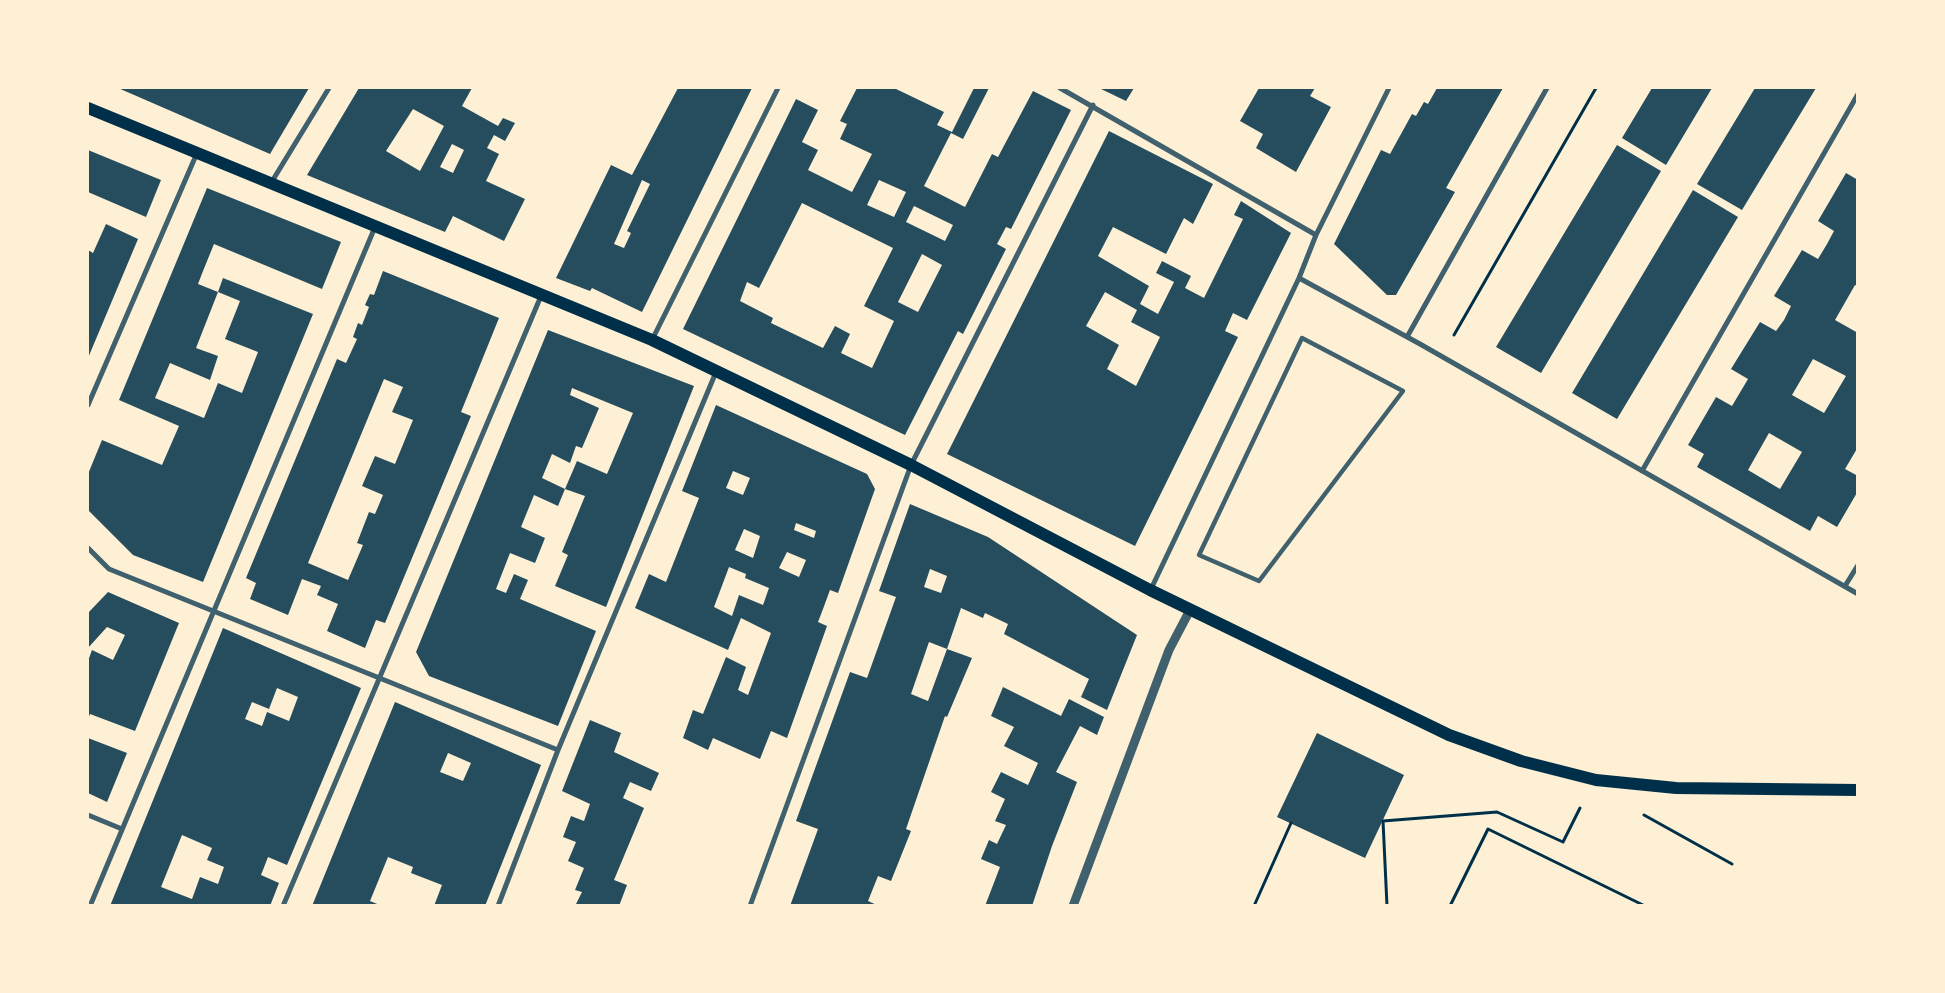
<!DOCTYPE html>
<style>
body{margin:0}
#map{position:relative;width:1945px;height:993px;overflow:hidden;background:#fdf0d5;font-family:Quicksand,sans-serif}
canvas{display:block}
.frame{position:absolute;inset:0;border:89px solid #fdf0d5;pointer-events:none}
</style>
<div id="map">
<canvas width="1945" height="993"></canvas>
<div class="frame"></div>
</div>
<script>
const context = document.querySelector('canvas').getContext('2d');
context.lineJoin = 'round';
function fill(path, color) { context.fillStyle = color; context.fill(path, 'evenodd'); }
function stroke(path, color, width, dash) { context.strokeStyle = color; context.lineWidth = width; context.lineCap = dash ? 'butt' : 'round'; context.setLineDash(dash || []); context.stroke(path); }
const building = new Path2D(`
 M 118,88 L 309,88 L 270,154 Z
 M 359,88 L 472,88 L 462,106 L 498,126 L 503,118 L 515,123 L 505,141 L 494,135 L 487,148 L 499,154 L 486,181 L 525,199 L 504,241 L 453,216 L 445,232 L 307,175 ZM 413,109 L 444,126 L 420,171 L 386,151 ZM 452,144 L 464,150 L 453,173 L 440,167 Z
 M 678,88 L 752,88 L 642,312 L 592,288 L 590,291 L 556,278 L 611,165 L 632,175 ZM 642,180 L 650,184 L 627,231 L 631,233 L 624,248 L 614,244 Z
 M 857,88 L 894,88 L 944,112 L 937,125 L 952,132 L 974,88 L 989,88 L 963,139 L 951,133 L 924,186 L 965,207 L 992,154 L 998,157 L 1033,91 L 1071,110 L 1011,229 L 1006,227 L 997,244 L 1006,249 L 963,334 L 958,331 L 905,435 L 683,329 L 796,99 L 818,110 L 802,142 L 818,150 L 808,170 L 852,192 L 872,154 L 840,139 L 847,124 L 840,121 ZM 879,180 L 906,192 L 894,217 L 867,205 ZM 802,203 L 893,248 L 864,306 L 894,321 L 872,368 L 841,353 L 850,334 L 835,326 L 823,348 L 771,323 L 773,318 L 740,301 L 747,282 L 759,288 ZM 914,206 L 953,225 L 945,241 L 906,222 ZM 922,254 L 942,265 L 918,312 L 898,302 Z
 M 1099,88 L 1134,88 L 1126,101 Z
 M 1259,88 L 1315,88 L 1310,96 L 1331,107 L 1296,172 L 1256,148 L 1263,134 L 1240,121 Z
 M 1437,88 L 1503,88 L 1446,188 L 1455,192 L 1396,295 L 1387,295 L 1334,244 L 1381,150 L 1390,154 L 1412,114 L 1416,116 L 1424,102 L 1428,104 Z
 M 1652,88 L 1712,88 L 1666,165 L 1622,138 Z
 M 1755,88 L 1816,88 L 1742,210 L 1697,184 Z
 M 1109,131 L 1213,184 L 1193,224 L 1184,218 L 1166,254 L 1113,227 L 1098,256 L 1149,286 L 1140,304 L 1158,314 L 1174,282 L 1156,273 L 1162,261 L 1191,276 L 1185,288 L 1204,298 L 1243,219 L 1234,215 L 1241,201 L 1291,233 L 1247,320 L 1233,313 L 1225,331 L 1238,337 L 1135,546 L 947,454 ZM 1105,292 L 1137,310 L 1131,322 L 1160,337 L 1136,386 L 1107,369 L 1119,345 L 1086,326 Z
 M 1617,145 L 1661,171 L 1541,373 L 1496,347 Z
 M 88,150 L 161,180 L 146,217 L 88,192 Z
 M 1846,173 L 1858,180 L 1858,286 L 1855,285 L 1835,320 L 1858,333 L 1858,447 L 1845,469 L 1858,476 L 1858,491 L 1837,527 L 1818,516 L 1810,531 L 1697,467 L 1704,454 L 1688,445 L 1716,397 L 1732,406 L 1748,379 L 1731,369 L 1760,322 L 1776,331 L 1784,320 L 1791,306 L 1774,296 L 1802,250 L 1818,259 L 1827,244 L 1834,231 L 1818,221 ZM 1813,359 L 1846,376 L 1824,413 L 1792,395 ZM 1769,433 L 1802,452 L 1780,489 L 1748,470 Z
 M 207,188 L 341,242 L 322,289 L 214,244 L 203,271 L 198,284 L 218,292 L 196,348 L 218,356 L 210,380 L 170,363 L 155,398 L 204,418 L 218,383 L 242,393 L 258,352 L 225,339 L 240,301 L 218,292 L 223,278 L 313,314 L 203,582 L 133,555 L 88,510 L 88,474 L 102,440 L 162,465 L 179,426 L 119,400 Z
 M 1693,190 L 1738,217 L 1617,419 L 1572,393 Z
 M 106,224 L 138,239 L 88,358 L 88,250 L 93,253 Z
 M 383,271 L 499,318 L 461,412 L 471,416 L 385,623 L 376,620 L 365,648 L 327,631 L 338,604 L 317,595 L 321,586 L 302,579 L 288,615 L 250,599 L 256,583 L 246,578 L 337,359 L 346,363 L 357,339 L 353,337 L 358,323 L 362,325 L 369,307 L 365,305 L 370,294 L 374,295 ZM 384,379 L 403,387 L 392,412 L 413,420 L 395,464 L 375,456 L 362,486 L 383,495 L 375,514 L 369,512 L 357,543 L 363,545 L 348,580 L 308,563 Z
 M 548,330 L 694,386 L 606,607 L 555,586 L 568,555 L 562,552 L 585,496 L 565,489 L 577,461 L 607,474 L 633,413 L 572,388 L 570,395 L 599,408 L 582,448 L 576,446 L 570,463 L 552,454 L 542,478 L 565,489 L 558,506 L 534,495 L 521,527 L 545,538 L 535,563 L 510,553 L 496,589 L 506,593 L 514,574 L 528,580 L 520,599 L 596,631 L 558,726 L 429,676 L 416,652 Z
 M 716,405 L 867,474 L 875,489 L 838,593 L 830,590 L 823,609 L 818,622 L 827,626 L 787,738 L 771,731 L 760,759 L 713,738 L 708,750 L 683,738 L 693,710 L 703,714 L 726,657 L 746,667 L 738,690 L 748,695 L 771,633 L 741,618 L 728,650 L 635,608 L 649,574 L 666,582 L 699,498 L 682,491 ZM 733,471 L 750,478 L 743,495 L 726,488 ZM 796,523 L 816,531 L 814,538 L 794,530 ZM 744,529 L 760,536 L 753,558 L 735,550 ZM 787,552 L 806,560 L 799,577 L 779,568 ZM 729,567 L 746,574 L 745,578 L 769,588 L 763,605 L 739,595 L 732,616 L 714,607 Z
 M 910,504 L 988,537 L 1137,635 L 1107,710 L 1081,697 L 1089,679 L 1004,634 L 1008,624 L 985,613 L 983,618 L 961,608 L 947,649 L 929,642 L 911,694 L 928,701 L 947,649 L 972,658 L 947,717 L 945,716 L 906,829 L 911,831 L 891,881 L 878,876 L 868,901 L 879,906 L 790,906 L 818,829 L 796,821 L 850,672 L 867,678 L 896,597 L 879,591 ZM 930,569 L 947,576 L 941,593 L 924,587 Z
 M 108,592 L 179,623 L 135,731 L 90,714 L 88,719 L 88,661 L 92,650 L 113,660 L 125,635 L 107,627 L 88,648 L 88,613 Z
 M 223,628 L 361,688 L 287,865 L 268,857 L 261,875 L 279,883 L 270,906 L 110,906 ZM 277,688 L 298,697 L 289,721 L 267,712 L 262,726 L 245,719 L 252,702 L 269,709 ZM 182,835 L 212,848 L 207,860 L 224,867 L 218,884 L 200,877 L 192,899 L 161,887 Z
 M 1003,687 L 1061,716 L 1069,699 L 1104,717 L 1097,735 L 1080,726 L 1056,772 L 1077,782 L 1052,846 L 1032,906 L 985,906 L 1000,867 L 981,859 L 989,840 L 997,844 L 1006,825 L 995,821 L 1005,799 L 991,792 L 1001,772 L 1028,785 L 1038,763 L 1004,746 L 1014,727 L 991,716 Z
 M 395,702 L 541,765 L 485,906 L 434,906 L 442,885 L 411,873 L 413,867 L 388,857 L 370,901 L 382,906 L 312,906 ZM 448,753 L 471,763 L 463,781 L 440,772 Z
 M 590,720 L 621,733 L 614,752 L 659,773 L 651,791 L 630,782 L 623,798 L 644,808 L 614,880 L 627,885 L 619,906 L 575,906 L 582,892 L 575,890 L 584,868 L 568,861 L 576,842 L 563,837 L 571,816 L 584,821 L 590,804 L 562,791 Z
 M 1317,733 L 1404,775 L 1365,858 L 1277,817 Z
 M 88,738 L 127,753 L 107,802 L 88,793 Z`);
const path = new Path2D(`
 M 1454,335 L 1596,88
 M 1644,815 L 1732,864
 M 1254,906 L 1291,823
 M 1387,906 L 1383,821 L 1497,812 L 1563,842 L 1580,808
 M 1450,906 L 1488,829 L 1645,906`);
const pedestrian = new Path2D(`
 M 1302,338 L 1403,391 L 1259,581 L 1199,555 Z`);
const minor = new Path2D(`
 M 1060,88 L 1316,235
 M 271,183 L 329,88
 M 1299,278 L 1420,344 L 1858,594
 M 1407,337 L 1547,88
 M 652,340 L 778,88
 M 88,405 L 197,153
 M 1642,471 L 1858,94
 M 88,548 L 109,569 L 558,750
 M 1845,586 L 1858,565
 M 1151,589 L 1299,278 L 1316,235 L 1389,88
 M 88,815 L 122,829
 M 90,906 L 375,227
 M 283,906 L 541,296
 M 498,906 L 558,750 L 716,372
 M 750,906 L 911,465 L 1093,105`);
const tertiary = new Path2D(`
 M 1073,906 L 1169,650 L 1190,610`);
const primary = new Path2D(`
 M 88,108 L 652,340 L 911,465 L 1150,590 L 1449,735 L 1521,761 L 1596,780 L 1676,788 L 1858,790`);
fill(building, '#264d5e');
stroke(path, '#003049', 3);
stroke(pedestrian, '#3f606c', 4.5);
stroke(minor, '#3f606c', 5);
stroke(tertiary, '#3f606c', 9);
stroke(primary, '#003049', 12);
</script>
